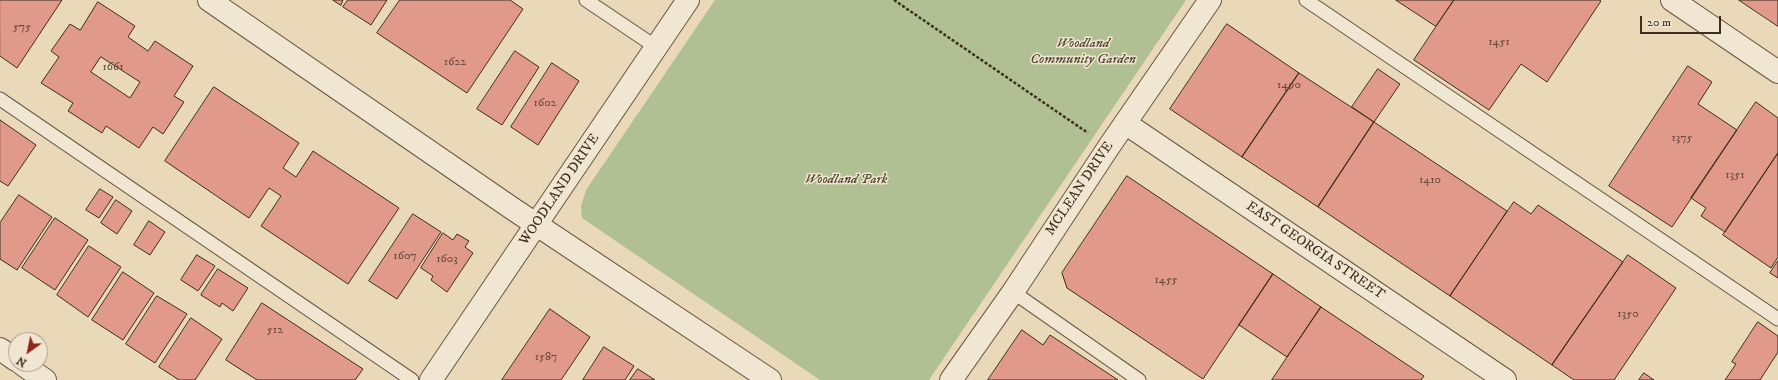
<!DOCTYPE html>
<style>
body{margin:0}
#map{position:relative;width:1778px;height:380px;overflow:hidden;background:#e9d9b9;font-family:"IM FELL DW Pica",serif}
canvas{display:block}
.north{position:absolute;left:8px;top:332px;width:40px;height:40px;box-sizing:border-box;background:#f1e6d2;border:1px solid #a99c89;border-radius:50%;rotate:213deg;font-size:11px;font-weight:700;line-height:16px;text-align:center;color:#3d2d1c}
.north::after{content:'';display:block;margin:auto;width:14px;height:18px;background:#8f2418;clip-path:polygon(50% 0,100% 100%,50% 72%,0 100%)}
.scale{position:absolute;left:1640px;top:16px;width:81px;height:18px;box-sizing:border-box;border:2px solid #3d2d1c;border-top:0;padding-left:5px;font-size:12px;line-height:14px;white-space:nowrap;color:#3d2d1c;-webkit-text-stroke:3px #f1e6d2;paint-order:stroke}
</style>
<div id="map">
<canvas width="1778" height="380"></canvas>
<div class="north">N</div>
<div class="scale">20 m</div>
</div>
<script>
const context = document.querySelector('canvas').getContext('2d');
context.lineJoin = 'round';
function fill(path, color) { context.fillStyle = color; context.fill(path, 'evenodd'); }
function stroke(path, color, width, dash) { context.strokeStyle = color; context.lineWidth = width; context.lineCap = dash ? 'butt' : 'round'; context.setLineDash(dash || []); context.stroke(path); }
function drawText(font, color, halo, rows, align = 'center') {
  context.font = font + ' "IM FELL DW Pica",serif'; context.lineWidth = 3; context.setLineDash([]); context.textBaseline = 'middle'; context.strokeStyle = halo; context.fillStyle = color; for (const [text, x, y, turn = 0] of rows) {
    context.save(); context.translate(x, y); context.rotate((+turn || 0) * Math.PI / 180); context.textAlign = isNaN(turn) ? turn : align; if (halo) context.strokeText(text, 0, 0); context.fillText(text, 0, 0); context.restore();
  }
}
const green = new Path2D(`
 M 715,0 L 1186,0 L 929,380 L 820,380 L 582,218 L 581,206 L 586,190 Z`);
const building = new Path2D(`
 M 0,0 L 62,0 L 17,68 L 0,56 Z
 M 333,0 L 343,0 L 341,5 Z
 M 348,0 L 387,0 L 371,25 L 343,7 Z
 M 400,0 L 510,0 L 523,9 L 467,93 L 377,33 Z
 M 1396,0 L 1454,0 L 1436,26 Z
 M 1454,0 L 1599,0 L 1601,1 L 1547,82 L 1521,64 L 1489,110 L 1414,60 Z
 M 1739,0 L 1778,0 L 1778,26 Z
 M 98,2 L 135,26 L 128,37 L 148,51 L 155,41 L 193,66 L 174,96 L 184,102 L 163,134 L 153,127 L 139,148 L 106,126 L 102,133 L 68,111 L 73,103 L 41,83 L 59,57 L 51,51 L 70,24 L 80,30 ZM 101,57 L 140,82 L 130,98 L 91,72 Z
 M 1227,24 L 1299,73 L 1242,157 L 1170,109 Z
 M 515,51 L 539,67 L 502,125 L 477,109 Z
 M 552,63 L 579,81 L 538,145 L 511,127 Z
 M 1688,66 L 1712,82 L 1698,104 L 1737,130 L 1672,227 L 1609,186 Z
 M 1378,69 L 1400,84 L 1374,122 L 1352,107 Z
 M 1299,73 L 1374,122 L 1318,207 L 1242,157 Z
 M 214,87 L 299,143 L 283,168 L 296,177 L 313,151 L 399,208 L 348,284 L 261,226 L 281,196 L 269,188 L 249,218 L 165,161 Z
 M 1756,102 L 1778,118 L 1778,153 L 1725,232 L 1701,216 L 1706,208 L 1691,198 Z
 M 0,120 L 36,145 L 8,186 L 0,181 Z
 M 1374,122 L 1507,211 L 1450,296 L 1318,207 Z
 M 1778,153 L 1778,257 L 1771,268 L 1723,235 Z
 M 1127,176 L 1273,274 L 1203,379 L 1067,288 L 1062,273 Z
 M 100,189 L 113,197 L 99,218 L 86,210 Z
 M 19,195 L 52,217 L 17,270 L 0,259 L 0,223 Z
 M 116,200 L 132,211 L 117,234 L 101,223 Z
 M 1514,202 L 1531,214 L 1538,205 L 1623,262 L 1552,365 L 1450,296 Z
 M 413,214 L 441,232 L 397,299 L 369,281 Z
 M 55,218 L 88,240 L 55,290 L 22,268 Z
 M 149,221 L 165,232 L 150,255 L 134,245 Z
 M 443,233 L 453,240 L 457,234 L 469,241 L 465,247 L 473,253 L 447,292 L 431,280 L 433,276 L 421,268 Z
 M 89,246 L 121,267 L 88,317 L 57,295 Z
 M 197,255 L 215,266 L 198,291 L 181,280 Z
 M 1628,255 L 1676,288 L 1614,380 L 1574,380 L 1552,365 Z
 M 1778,261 L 1778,278 L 1770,273 Z
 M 218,269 L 248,288 L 233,311 L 222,303 L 220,307 L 201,295 Z
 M 123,272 L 154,293 L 123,340 L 92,320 Z
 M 1273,274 L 1321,307 L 1287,357 L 1239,325 Z
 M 157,296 L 187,314 L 155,363 L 126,344 Z
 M 262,303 L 363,369 L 355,380 L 257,380 L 226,360 Z
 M 1321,307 L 1424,376 L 1421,380 L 1272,380 Z
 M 550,309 L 590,337 L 561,380 L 502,380 Z
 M 191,318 L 222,339 L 195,380 L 179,380 L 159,367 Z
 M 1758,322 L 1778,336 L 1778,352 L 1760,380 L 1725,380 L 1736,364 L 1732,362 Z
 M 1022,330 L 1043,345 L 1050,335 L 1118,380 L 988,380 Z
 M 604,347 L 634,366 L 625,380 L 583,380 Z
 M 638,369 L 655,380 L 630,380 Z
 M 1644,373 L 1654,380 L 1639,380 Z`);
const path = new Path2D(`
 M 894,0 L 1088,133`);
const service = new Path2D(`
 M 586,0 L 656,47
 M 1306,0 L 1778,319
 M 0,99 L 412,380
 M 1013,292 L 1139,380`);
const minor = new Path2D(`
 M 209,0 L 513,209 L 770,380
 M 1672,0 L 1778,72
 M 1125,123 L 1505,380
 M 0,349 L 16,360
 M 22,364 L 45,380
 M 431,380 L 688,0
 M 951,380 L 1013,292 L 1108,148 L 1210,0`);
const numberNames = [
 ["575",22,28],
 ["1451",1499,43],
 ["1622",455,63],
 ["1661",113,68],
 ["1490",1289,86],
 ["1602",545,104],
 ["1375",1682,139],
 ["1351",1735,176],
 ["1410",1430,181],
 ["1607",405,257],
 ["1603",447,260],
 ["1455",1166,281],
 ["1350",1628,315],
 ["512",275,331],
 ["1587",546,358]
];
const parkNames = [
 ["Woodland",1083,44],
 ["Community Garden",1083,60],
 ["Woodland Park",846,180]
];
const streetNames = [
 ["MCLEAN DRIVE",1080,189,-56],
 ["WOODLAND DRIVE",560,190,-56],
 ["EAST GEORGIA STREET",1315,251,34]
];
fill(green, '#b1c093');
fill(building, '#e1998a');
stroke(building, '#3d2d1c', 1);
stroke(service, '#685843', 15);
stroke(minor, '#685843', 24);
stroke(path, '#3d2d1c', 2.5, [3, 2]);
stroke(service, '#f1e6d2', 13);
stroke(minor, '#f1e6d2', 22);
drawText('12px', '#664838', null, numberNames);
drawText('italic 14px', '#544a34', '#f1e6d2', parkNames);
drawText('14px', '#3d2d1c', '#f1e6d2', streetNames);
</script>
